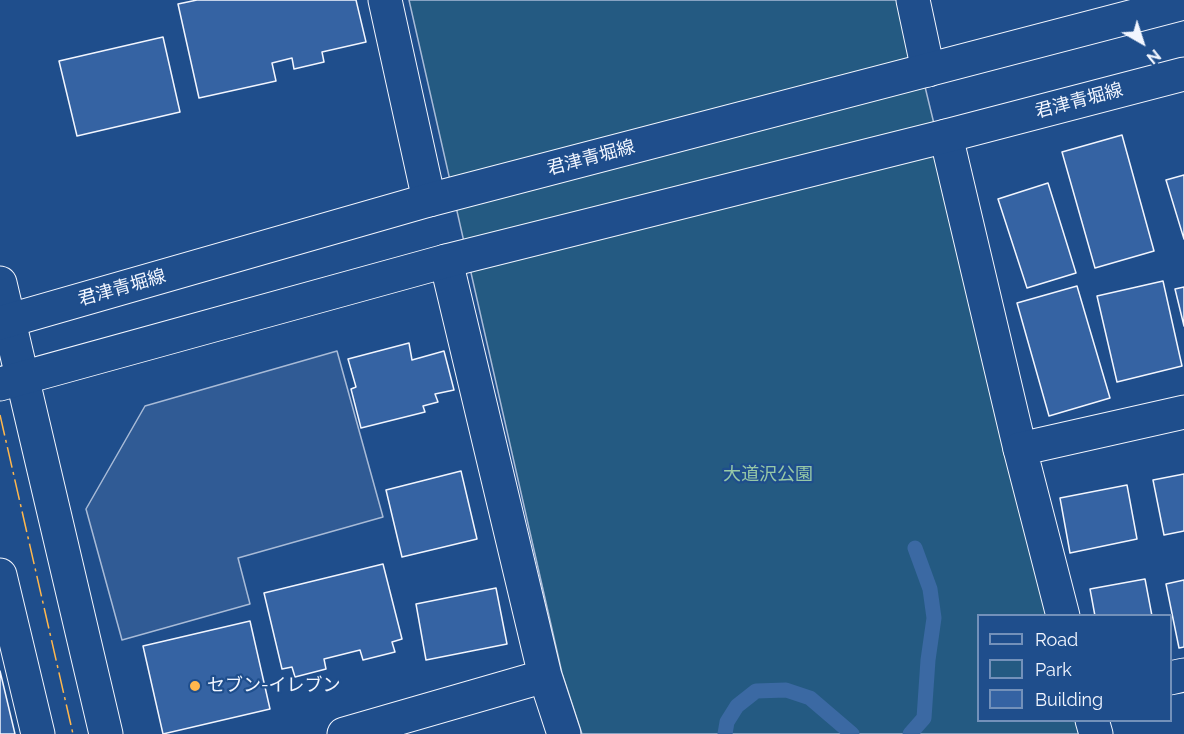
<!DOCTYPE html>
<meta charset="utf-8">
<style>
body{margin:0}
#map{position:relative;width:1184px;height:734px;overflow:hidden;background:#1f4e8c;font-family:Raleway,sans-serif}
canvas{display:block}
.legend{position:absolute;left:977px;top:614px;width:195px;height:108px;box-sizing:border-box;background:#1f4e8c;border:2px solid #7391ba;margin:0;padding:8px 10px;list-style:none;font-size:18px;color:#f2f6ff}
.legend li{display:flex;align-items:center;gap:12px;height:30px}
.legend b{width:30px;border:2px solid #7391ba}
.north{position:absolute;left:1112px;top:12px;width:60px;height:60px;-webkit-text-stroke:4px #1f4e8c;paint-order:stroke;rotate:141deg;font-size:16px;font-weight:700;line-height:24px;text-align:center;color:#f2f6ff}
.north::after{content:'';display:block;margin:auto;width:21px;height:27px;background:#f2f6ff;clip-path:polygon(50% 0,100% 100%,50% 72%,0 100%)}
</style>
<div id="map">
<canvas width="1184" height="734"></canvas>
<ul class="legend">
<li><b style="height:8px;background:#1f4e8c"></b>Road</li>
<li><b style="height:16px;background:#245a82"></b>Park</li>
<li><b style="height:16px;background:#3563a3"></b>Building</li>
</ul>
<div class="north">N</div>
</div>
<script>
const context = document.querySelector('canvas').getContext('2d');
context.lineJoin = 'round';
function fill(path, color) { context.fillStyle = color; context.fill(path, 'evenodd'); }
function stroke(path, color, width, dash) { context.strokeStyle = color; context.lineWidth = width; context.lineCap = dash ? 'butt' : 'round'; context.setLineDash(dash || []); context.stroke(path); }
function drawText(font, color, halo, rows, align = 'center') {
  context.font = font + ' Raleway,"Noto Sans JP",sans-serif'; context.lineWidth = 4.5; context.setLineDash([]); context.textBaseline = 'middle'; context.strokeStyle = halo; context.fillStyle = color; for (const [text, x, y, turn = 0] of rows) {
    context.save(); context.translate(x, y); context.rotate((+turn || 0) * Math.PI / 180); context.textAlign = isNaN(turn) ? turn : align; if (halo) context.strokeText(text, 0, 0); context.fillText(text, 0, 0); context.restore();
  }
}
const green = new Path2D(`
 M 409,0 L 904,0 L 1053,615 L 978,616 L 978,720 L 1078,721 L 1082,734 L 582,734 L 562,673 Z`);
const parking = new Path2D(`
 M 337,351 L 383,517 L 238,558 L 250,604 L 122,640 L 86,509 L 145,406 Z`);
const stream = new Path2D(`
 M 725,734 L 727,722 L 737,706 L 756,691 L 786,690 L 810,698 L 852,734
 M 910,734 L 924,718 L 928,660 L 934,618 L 930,589 L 915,548`);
const building = new Path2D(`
 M 197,0 L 356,0 L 366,42 L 322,52 L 324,62 L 294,69 L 292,58 L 272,63 L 276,81 L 199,98 L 178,4 Z
 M 163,37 L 180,112 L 77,136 L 59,61 Z
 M 1122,135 L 1154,251 L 1095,268 L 1062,152 Z
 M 1184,175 L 1184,239 L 1166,180 Z
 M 1048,183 L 1076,273 L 1027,288 L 998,199 Z
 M 1163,281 L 1182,366 L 1117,382 L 1097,296 Z
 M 1077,286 L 1110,398 L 1049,416 L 1017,303 Z
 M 1184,287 L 1184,326 L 1175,289 Z
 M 409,343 L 412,360 L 444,351 L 454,390 L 435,394 L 438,402 L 423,406 L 425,412 L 361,428 L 351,389 L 356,387 L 348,359 Z
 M 461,471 L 477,539 L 402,557 L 386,490 Z
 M 1184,474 L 1184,531 L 1164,535 L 1153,480 Z
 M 1127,485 L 1137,539 L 1070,553 L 1060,498 Z
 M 383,564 L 402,639 L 392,642 L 395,652 L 363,660 L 360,650 L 324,659 L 326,669 L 295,677 L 292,667 L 282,669 L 264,593 Z
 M 1145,579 L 1152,616 L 1095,616 L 1090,589 Z
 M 1184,580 L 1184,647 L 1179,648 L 1166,584 Z
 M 496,588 L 507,644 L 426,660 L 416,604 Z
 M 250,621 L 270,709 L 163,734 L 143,646 Z
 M 0,671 L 15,734 L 0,734 Z`);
const pedestrian = new Path2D(`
 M 946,136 L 1020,449`);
const minor = new Path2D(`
 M 385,0 L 429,200
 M 913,0 L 928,70
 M 446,261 L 545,676 L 564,734
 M 1063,616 L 1020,449 L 1184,412
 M 1170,678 L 1184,675
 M 1092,720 L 1096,734
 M 344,734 L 545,676`);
const tertiary = new Path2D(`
 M 0,283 L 106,734
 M 0,575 L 38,734`);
const secondary = new Path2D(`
 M 0,323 L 429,200 L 1184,3
 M 0,384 L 446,261 L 946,136 L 1184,74`);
const power = new Path2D(`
 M 0,415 L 73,734`);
const markers = [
 [195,686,6,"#ffb74d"]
];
const streetNames = [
 ["君津青堀線",1079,101,-15],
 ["君津青堀線",591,158,-15],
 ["君津青堀線",122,288,-16]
];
const parkNames = [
 ["大道沢公園",768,475]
];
const poiNames = [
 ["セブン-イレブン",207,686]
];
fill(green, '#245a82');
stroke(green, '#a8bbd7', 1.5);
fill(parking, '#305b95');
stroke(parking, '#a8bbd7', 1.5);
stroke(stream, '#3b69a3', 15);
fill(building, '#3563a3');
stroke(building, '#f2f6ff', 1.5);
stroke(pedestrian, '#f2f6ff', 35);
stroke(minor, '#f2f6ff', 35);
stroke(tertiary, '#f2f6ff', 35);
stroke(secondary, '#f2f6ff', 35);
stroke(pedestrian, '#1f4e8c', 33);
stroke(minor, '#1f4e8c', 33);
stroke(tertiary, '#1f4e8c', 33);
stroke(secondary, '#1f4e8c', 33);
stroke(power, '#ffb74d', 1.5, [21, 4.5, 3, 4.5]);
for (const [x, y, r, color] of markers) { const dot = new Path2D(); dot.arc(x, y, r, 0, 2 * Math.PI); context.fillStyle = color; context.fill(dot); stroke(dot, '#1f4e8c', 2); }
drawText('18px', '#f2f6ff', '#1f4e8c', streetNames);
drawText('18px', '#97c8a6', '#1f4e8c', parkNames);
drawText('18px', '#f2f6ff', '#1f4e8c', poiNames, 'left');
</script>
